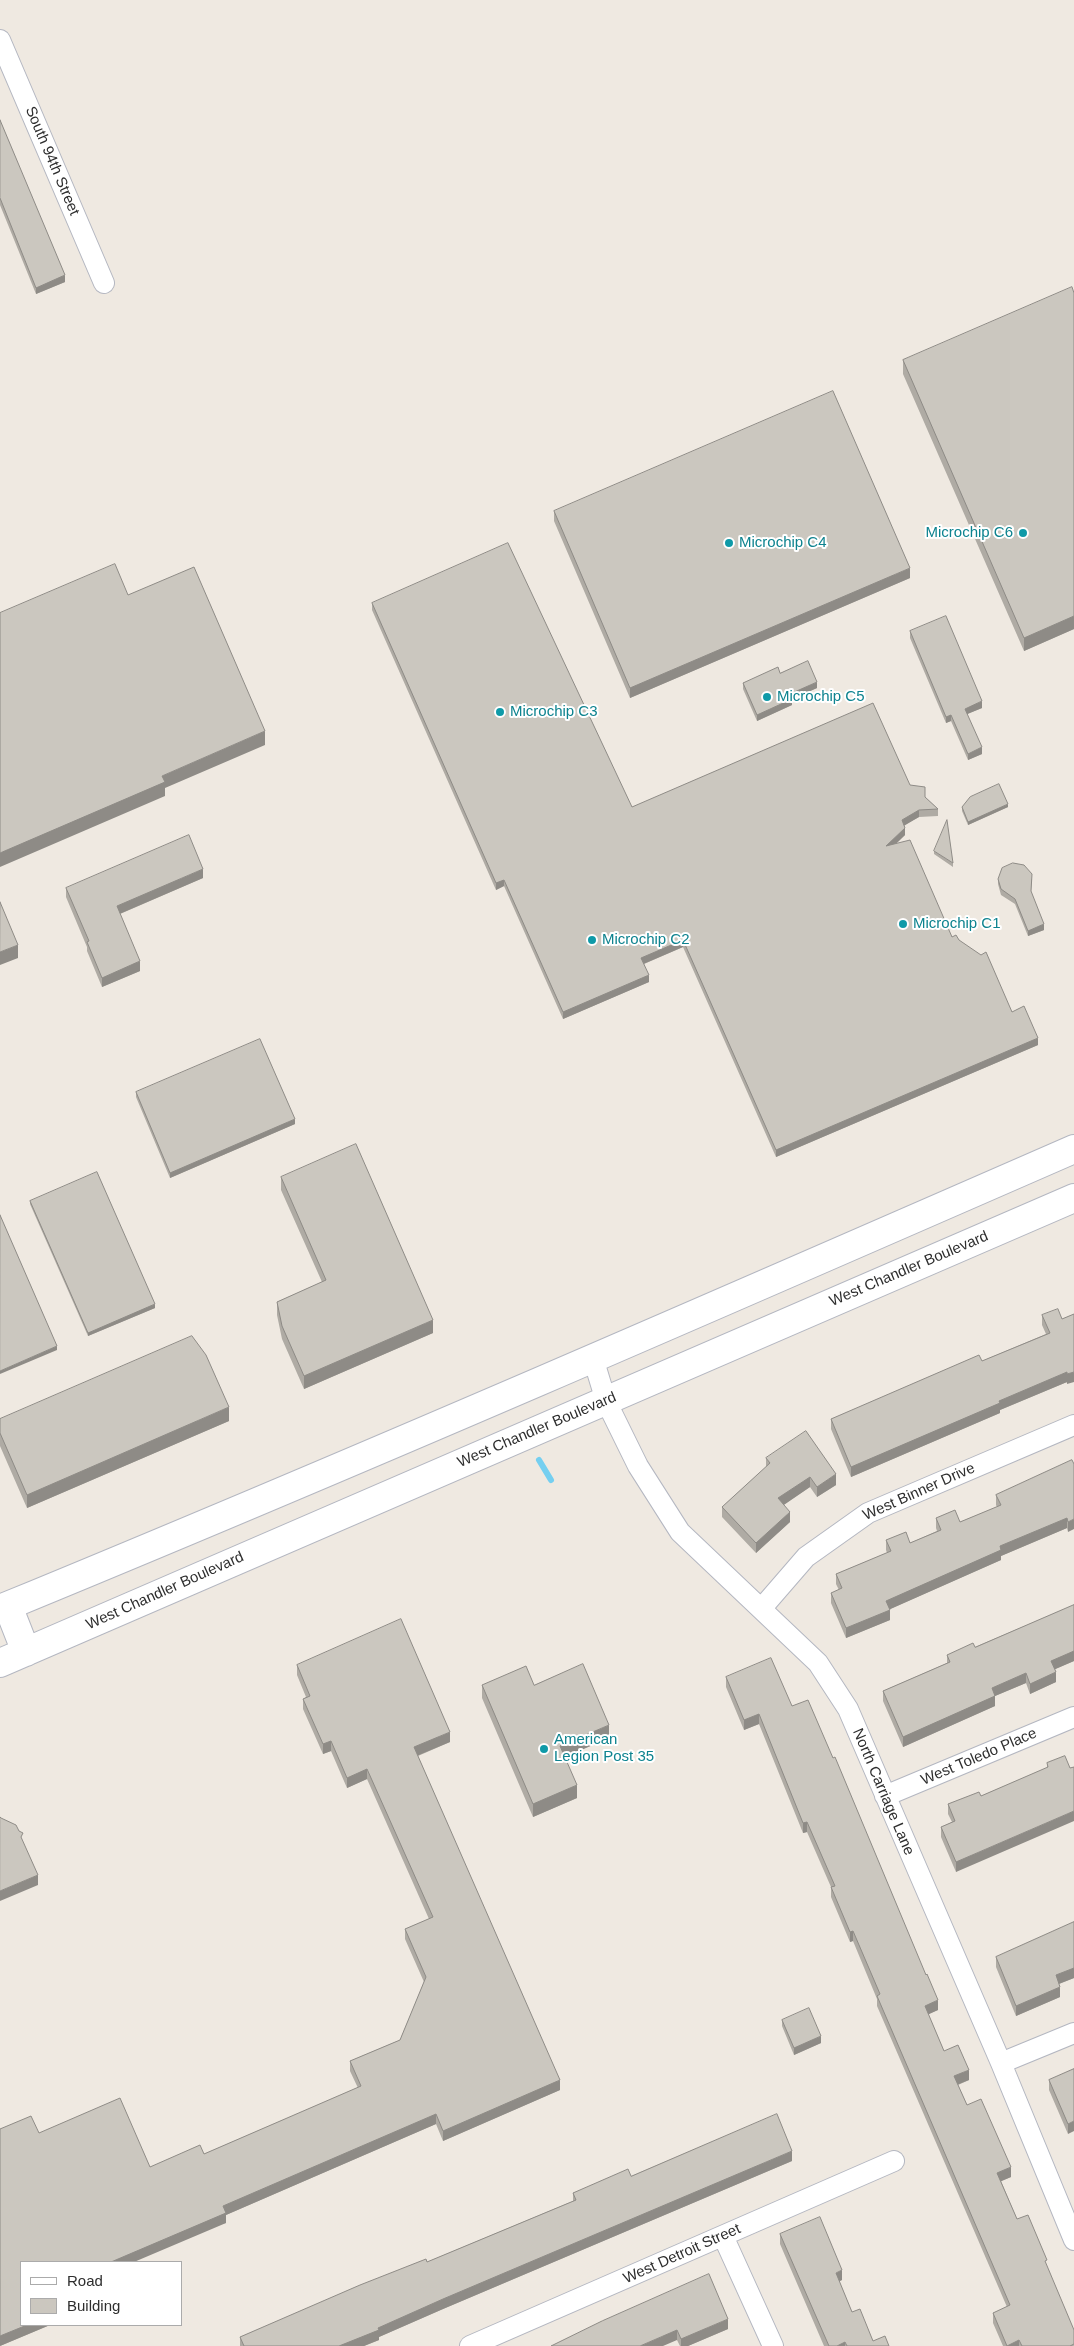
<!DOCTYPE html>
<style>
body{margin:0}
#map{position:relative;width:1074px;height:2346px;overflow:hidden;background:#efe9e1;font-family:Helvetica,sans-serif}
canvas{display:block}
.legend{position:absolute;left:20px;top:2261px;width:162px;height:65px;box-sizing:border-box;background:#fff;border:1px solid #ababab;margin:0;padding:6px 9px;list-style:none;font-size:15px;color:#2e2e2e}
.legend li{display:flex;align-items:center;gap:10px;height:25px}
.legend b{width:25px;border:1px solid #ababab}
</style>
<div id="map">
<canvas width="1074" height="2346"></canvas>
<ul class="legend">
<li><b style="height:6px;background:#fff"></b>Road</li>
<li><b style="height:14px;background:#cbc7bf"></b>Building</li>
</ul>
</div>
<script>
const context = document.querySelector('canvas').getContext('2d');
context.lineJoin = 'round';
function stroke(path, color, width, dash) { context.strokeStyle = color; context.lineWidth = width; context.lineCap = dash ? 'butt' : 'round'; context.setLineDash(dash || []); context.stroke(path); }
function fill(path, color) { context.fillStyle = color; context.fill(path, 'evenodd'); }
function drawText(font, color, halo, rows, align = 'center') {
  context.font = font + ' Helvetica,sans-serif'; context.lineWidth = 4; context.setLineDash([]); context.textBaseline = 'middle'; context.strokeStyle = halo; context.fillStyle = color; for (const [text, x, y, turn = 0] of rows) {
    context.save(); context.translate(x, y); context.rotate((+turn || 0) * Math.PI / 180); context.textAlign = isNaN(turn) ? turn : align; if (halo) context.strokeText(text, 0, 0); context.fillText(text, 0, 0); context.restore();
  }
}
const stream = new Path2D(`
 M 539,1460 L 551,1480`);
const minor = new Path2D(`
 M 0,40 L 104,283
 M 593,1358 L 606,1401 L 638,1466 L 680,1532 L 818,1663 L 848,1709 L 1001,2063 L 1074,2240
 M 761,1609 L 806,1557 L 868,1513 L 1074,1425
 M 885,1796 L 1074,1717
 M 1001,2063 L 1074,2033
 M 723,2236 L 773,2346
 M 470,2346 L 894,2161`);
const secondary = new Path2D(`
 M 8,1606 L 26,1652
 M 0,1609 C 360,1461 717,1305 1074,1149
 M 0,1663 L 1074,1198`);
const wall = new Path2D(`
 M 0,120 L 65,282 L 36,294 L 0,205 Z
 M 1074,293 L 1074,629 L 1024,651 L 903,374 L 903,360 Z
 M 554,511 L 910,578 L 630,698 L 554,521 Z
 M 372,603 L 632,807 L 910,785 L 925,797 L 938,809 L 938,816 L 919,817 L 904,825 L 905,835 L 897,843 L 952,937 L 959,940 L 1012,1012 L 1038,1045 L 776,1157 L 683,947 L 644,964 L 649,982 L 563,1019 L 504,886 L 496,890 L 372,610 Z
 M 910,631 L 982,708 L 967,714 L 982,754 L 968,760 L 951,721 L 946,723 L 910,638 Z
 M 780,673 L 817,688 L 792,699 L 792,705 L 757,721 L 743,689 L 743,683 Z
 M 962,807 L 1008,807 L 968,825 L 962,811 Z
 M 934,851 L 953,863 L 953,867 L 934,854 Z
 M 203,878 L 120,914 L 140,971 L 102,987 L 87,951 L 87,947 L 66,897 L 66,888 Z
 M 998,879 L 1032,879 L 1031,892 L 1044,930 L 1028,936 L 1015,904 L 1001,895 L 998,884 Z
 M 136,1092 L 295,1124 L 170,1178 L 136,1097 Z
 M 281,1177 L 433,1333 L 304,1389 L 282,1339 L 277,1315 L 277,1302 L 322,1282 L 281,1190 Z
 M 30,1201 L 155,1308 L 88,1336 L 30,1204 Z
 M 1074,1314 L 1067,1384 L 1067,1382 L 1000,1410 L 1000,1413 L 851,1477 L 831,1429 L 831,1419 L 982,1361 L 1046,1334 L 1042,1325 L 1042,1315 L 1062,1319 Z
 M 0,1419 L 229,1421 L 27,1508 L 0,1446 Z
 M 766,1458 L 836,1485 L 817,1497 L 810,1487 L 783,1505 L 790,1522 L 756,1553 L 722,1517 L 722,1507 L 766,1467 Z
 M 1072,1460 L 1068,1532 L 1067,1528 L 1001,1556 L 1001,1560 L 890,1609 L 890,1620 L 846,1638 L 831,1603 L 831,1593 L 839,1590 L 836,1584 L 836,1574 L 887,1553 L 886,1550 L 886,1540 L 910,1543 L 937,1531 L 936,1528 L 936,1518 L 960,1522 L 997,1507 L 996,1505 L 996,1495 Z
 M 1074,1605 L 1074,1661 L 1055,1669 L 1056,1682 L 1030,1694 L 1026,1683 L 995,1696 L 995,1706 L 903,1747 L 883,1701 L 883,1691 L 947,1663 L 947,1655 L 975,1647 Z
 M 297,1665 L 450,1742 L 418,1756 L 560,2090 L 443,2141 L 436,2124 L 226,2215 L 226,2223 L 21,2262 L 50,2325 L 0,2346 L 39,2133 L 150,2167 L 204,2154 L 358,2088 L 350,2071 L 350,2061 L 400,2040 L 424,1982 L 405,1939 L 405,1929 L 429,1919 L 367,1779 L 347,1788 L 331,1751 L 323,1754 L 303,1709 L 303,1699 L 306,1697 L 297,1675 Z
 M 726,1677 L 792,1706 L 938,2010 L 928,2014 L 944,2051 L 969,2080 L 958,2085 L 967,2105 L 1011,2177 L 1001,2181 L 1017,2219 L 1047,2267 L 1074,2346 L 1003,2346 L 993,2323 L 993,2313 L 1007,2307 L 877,2006 L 877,1999 L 853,1941 L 850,1942 L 831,1897 L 831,1887 L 807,1832 L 803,1833 L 759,1724 L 744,1730 L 726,1687 Z
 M 482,1685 L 534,1685 L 609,1738 L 565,1757 L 577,1798 L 533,1817 L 482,1698 Z
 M 1065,1756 L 956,1872 L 941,1837 L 941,1827 L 952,1822 L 948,1814 L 948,1804 L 981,1796 L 1047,1768 L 1047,1763 Z
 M 1074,1922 L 1074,1978 L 1059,1984 L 1060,1997 L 1016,2016 L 996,1967 L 996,1957 Z
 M 782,2020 L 821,2043 L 794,2055 L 782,2026 Z
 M 1074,2069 L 1068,2134 L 1049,2090 L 1049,2080 Z
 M 792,2161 L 443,2309 L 379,2337 L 379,2340 L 364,2346 L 240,2346 L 240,2337 L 427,2262 L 573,2201 L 573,2193 L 631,2176 Z
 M 780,2234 L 842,2280 L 839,2281 L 852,2312 L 873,2341 L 889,2346 L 824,2346 L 780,2244 Z
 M 602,2321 L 728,2329 L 688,2346 L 680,2346 L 677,2340 Z`);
const shadedWall = new Path2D(`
 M 65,275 L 65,282 L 36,294 L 36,288 Z
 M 910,568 L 910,578 L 630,698 L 630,688 Z
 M 1074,616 L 1074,629 L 1024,651 L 1024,638 Z
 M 817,682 L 817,688 L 790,700 L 790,694 Z
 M 792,699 L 792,705 L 757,721 L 757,715 Z
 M 982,701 L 982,708 L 965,715 L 965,709 Z
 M 951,715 L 951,721 L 946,723 L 946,717 Z
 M 265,731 L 265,745 L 165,788 L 165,796 L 0,867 L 0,853 L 162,776 Z
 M 982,747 L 982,754 L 968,760 L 968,754 Z
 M 1008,804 L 1008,807 L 968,825 L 968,822 Z
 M 919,810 L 919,817 L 902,827 L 902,820 Z
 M 905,828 L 905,835 L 886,853 L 886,846 Z
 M 203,869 L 203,878 L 117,915 L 117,906 Z
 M 504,880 L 504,886 L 496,890 L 496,883 Z
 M 1044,924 L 1044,930 L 1028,936 L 1028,931 Z
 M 683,940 L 683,947 L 641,965 L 641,958 Z
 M 18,945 L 18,958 L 0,965 L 0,952 Z
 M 140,961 L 140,971 L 102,987 L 102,978 Z
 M 649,975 L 649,982 L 563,1019 L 563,1012 Z
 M 1038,1038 L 1038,1045 L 776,1157 L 776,1150 Z
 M 295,1119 L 295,1124 L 170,1178 L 170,1173 Z
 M 155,1304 L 155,1308 L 88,1336 L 88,1333 Z
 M 433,1320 L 433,1333 L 304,1389 L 304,1376 Z
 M 57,1346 L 57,1350 L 0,1374 L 0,1371 Z
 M 1067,1372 L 1067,1382 L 1000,1410 L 1000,1413 L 851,1477 L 851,1467 L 999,1401 Z
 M 1074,1372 L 1074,1382 L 1067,1384 L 1067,1374 Z
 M 229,1407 L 229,1421 L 27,1508 L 27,1495 Z
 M 836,1474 L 836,1485 L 817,1497 L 817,1487 Z
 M 810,1477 L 810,1487 L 778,1509 L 778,1498 Z
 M 790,1512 L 790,1522 L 756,1553 L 756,1543 Z
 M 1067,1518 L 1067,1528 L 1001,1556 L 1001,1560 L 886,1611 L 886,1601 L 1000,1546 Z
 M 1074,1519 L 1074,1529 L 1068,1532 L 1068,1522 Z
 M 890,1610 L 890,1620 L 846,1638 L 846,1628 Z
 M 1074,1651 L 1074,1661 L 1051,1671 L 1051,1661 Z
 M 1056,1672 L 1056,1682 L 1030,1694 L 1030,1684 Z
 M 1026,1673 L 1026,1683 L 995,1696 L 995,1706 L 903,1747 L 903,1737 L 992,1688 Z
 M 759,1714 L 759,1724 L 744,1730 L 744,1720 Z
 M 609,1725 L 609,1738 L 560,1759 L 560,1746 Z
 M 450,1732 L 450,1742 L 414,1757 L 414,1747 Z
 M 331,1741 L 331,1751 L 323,1754 L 323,1744 Z
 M 367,1769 L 367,1779 L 347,1788 L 347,1778 Z
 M 577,1785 L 577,1798 L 533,1817 L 533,1804 Z
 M 1074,1811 L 1074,1821 L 956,1872 L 956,1862 Z
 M 807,1822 L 807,1832 L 803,1833 L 803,1823 Z
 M 38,1875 L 38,1885 L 0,1901 L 0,1891 Z
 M 853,1931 L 853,1941 L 850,1942 L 850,1932 Z
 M 1074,1968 L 1074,1978 L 1056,1985 L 1056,1975 Z
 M 1060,1987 L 1060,1997 L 1016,2016 L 1016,2006 Z
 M 938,2000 L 938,2010 L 925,2016 L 925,2006 Z
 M 821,2036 L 821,2043 L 794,2055 L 794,2048 Z
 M 969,2070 L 969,2080 L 954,2086 L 954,2076 Z
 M 560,2080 L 560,2090 L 443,2141 L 443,2131 Z
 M 436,2114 L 436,2124 L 226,2215 L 226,2223 L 134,2262 L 111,2262 L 223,2206 Z
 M 1074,2121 L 1074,2131 L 1068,2134 L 1068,2124 Z
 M 792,2151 L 792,2161 L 443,2309 L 379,2337 L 379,2340 L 364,2346 L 339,2346 L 378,2328 L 443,2299 Z
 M 1011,2167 L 1011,2177 L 997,2183 L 997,2173 Z
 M 842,2270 L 842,2280 L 836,2283 L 836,2273 Z
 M 728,2319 L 728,2329 L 688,2346 L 681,2346 L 681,2339 Z
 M 27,2325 L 50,2325 L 0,2346 L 0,2336 Z
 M 677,2330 L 677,2340 L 663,2346 L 640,2346 Z
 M 1019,2340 L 1019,2346 L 1007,2346 Z
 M 845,2342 L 845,2346 L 837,2346 Z`);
const building = new Path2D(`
 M 0,120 L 65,275 L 36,288 L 0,198 Z
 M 1072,287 L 1074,293 L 1074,616 L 1024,638 L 903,360 Z
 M 833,391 L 910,568 L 630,688 L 554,511 Z
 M 508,543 L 632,807 L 873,703 L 910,785 L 925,787 L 925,797 L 938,809 L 919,810 L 902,820 L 905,828 L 886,846 L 910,840 L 952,937 L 956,935 L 959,940 L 981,955 L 986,952 L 1012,1012 L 1024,1006 L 1038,1038 L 776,1150 L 683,940 L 641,958 L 649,975 L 563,1012 L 504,880 L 496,883 L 372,603 Z
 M 115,564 L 128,595 L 194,567 L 265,731 L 162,776 L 165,782 L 0,853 L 0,613 Z
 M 946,616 L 982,701 L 965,709 L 982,747 L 968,754 L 951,715 L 946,717 L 910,631 Z
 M 808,661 L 817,682 L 790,694 L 792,699 L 757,715 L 743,683 L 778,667 L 780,673 Z
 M 999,784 L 1008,804 L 968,822 L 962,807 L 970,797 Z
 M 947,820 L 953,863 L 934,851 Z
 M 189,835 L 203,869 L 117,906 L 140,961 L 102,978 L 87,942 L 89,941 L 66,888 Z
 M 1013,863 L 1024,865 L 1032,874 L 1031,891 L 1044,924 L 1028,931 L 1015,899 L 1001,889 L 998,879 L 1002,868 Z
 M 0,902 L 18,945 L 0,952 Z
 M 260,1039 L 295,1119 L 170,1173 L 136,1092 Z
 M 356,1144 L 433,1320 L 304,1376 L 282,1326 L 277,1302 L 326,1280 L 281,1177 Z
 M 97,1172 L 155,1304 L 88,1333 L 30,1201 Z
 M 0,1215 L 57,1346 L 0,1371 Z
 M 1058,1309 L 1062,1319 L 1074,1314 L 1074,1372 L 1067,1374 L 1067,1372 L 999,1401 L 1000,1403 L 851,1467 L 831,1419 L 979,1355 L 982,1361 L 1050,1333 L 1042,1315 Z
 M 192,1336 L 206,1355 L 229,1407 L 27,1495 L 0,1433 L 0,1419 Z
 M 806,1431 L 836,1474 L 817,1487 L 810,1477 L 778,1498 L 790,1512 L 756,1543 L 722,1507 L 770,1463 L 766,1458 Z
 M 1072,1460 L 1074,1464 L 1074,1519 L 1068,1522 L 1067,1518 L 1000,1546 L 1001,1550 L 886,1601 L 890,1610 L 846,1628 L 831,1593 L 842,1588 L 836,1574 L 891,1551 L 886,1540 L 906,1532 L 910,1543 L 941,1530 L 936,1518 L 955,1510 L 960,1522 L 1001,1505 L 996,1495 Z
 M 1074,1605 L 1074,1651 L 1051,1661 L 1056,1672 L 1030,1684 L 1026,1673 L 992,1688 L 995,1696 L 903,1737 L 883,1691 L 950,1662 L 947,1655 L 973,1643 L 975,1647 Z
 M 401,1619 L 450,1732 L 414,1747 L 560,2080 L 443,2131 L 436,2114 L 223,2206 L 226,2213 L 111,2262 L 21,2262 L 21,2325 L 27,2325 L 0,2336 L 0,2129 L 31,2116 L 39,2133 L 120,2098 L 150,2167 L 200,2145 L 204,2154 L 361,2086 L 350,2061 L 400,2040 L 426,1977 L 405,1929 L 433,1917 L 367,1769 L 347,1778 L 331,1741 L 323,1744 L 303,1699 L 310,1696 L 297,1665 Z
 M 771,1658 L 792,1706 L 808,1700 L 833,1758 L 835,1757 L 926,1975 L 927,1974 L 938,2000 L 925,2006 L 944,2051 L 958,2045 L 969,2070 L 954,2076 L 967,2105 L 981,2099 L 1011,2167 L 997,2173 L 1017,2219 L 1028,2215 L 1047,2260 L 1045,2261 L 1074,2330 L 1074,2344 L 1070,2346 L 1022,2346 L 1019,2340 L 1007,2346 L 993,2313 L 1010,2305 L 877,1996 L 880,1994 L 853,1931 L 850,1932 L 831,1887 L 835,1886 L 807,1822 L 803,1823 L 759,1714 L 744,1720 L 726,1677 Z
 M 583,1664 L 609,1725 L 560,1746 L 577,1785 L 533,1804 L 482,1685 L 526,1666 L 534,1685 Z
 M 1065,1756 L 1070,1768 L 1074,1767 L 1074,1811 L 956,1862 L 941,1827 L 955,1821 L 948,1804 L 979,1792 L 981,1796 L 1048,1767 L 1047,1763 Z
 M 0,1817 L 1,1818 L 16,1825 L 19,1831 L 23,1833 L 21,1837 L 38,1875 L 0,1891 Z
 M 1074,1922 L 1074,1968 L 1056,1975 L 1060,1987 L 1016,2006 L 996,1957 Z
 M 809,2008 L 821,2036 L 794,2048 L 782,2020 Z
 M 1074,2069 L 1074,2121 L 1068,2124 L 1049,2080 Z
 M 777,2114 L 792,2151 L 443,2299 L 378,2328 L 379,2330 L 339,2346 L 244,2346 L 240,2337 L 360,2285 L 426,2259 L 427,2262 L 576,2200 L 573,2193 L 628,2169 L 631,2176 Z
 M 820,2217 L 842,2270 L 836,2273 L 852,2312 L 860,2309 L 873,2341 L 885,2336 L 889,2346 L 847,2346 L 845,2342 L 837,2346 L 829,2346 L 780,2234 Z
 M 709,2274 L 728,2319 L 681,2339 L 677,2330 L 640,2346 L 551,2346 L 602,2321 Z`);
const markers = [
 [1023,533,5,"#0f9aa8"],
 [729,543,5,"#0f9aa8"],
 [767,697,5,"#0f9aa8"],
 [500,712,5,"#0f9aa8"],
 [903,924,5,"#0f9aa8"],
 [592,940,5,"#0f9aa8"],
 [544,1749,5,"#0f9aa8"]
];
const streetNames = [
 ["South 94th Street",52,161,67],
 ["West Chandler Boulevard",909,1269,-23],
 ["West Chandler Boulevard",537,1430,-23],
 ["West Binner Drive",919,1492,-24],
 ["West Chandler Boulevard",165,1591,-24],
 ["West Toledo Place",979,1757,-23],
 ["North Carriage Lane",883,1792,67],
 ["West Detroit Street",682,2254,-24]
];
const cultureNames = [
 ["Microchip C6",1013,533,"right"],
 ["Microchip C4",739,543],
 ["Microchip C5",777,697],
 ["Microchip C3",510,712],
 ["Microchip C1",913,924],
 ["Microchip C2",602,940],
 ["American",554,1740],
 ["Legion Post 35",554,1757]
];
stroke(stream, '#75cff0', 6);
stroke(minor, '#b4b7c1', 22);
stroke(secondary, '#b4b7c1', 30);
stroke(minor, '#fff', 20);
stroke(secondary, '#fff', 28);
fill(wall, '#afaba4');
fill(shadedWall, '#8e8b86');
fill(building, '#cbc7bf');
stroke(building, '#8e8b86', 1);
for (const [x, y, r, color] of markers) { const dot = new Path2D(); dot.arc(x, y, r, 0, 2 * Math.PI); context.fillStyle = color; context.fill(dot); stroke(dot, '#fff', 2); }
drawText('15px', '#2e2e2e', '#fff', streetNames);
drawText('15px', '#0d838f', '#fff', cultureNames, 'left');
</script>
